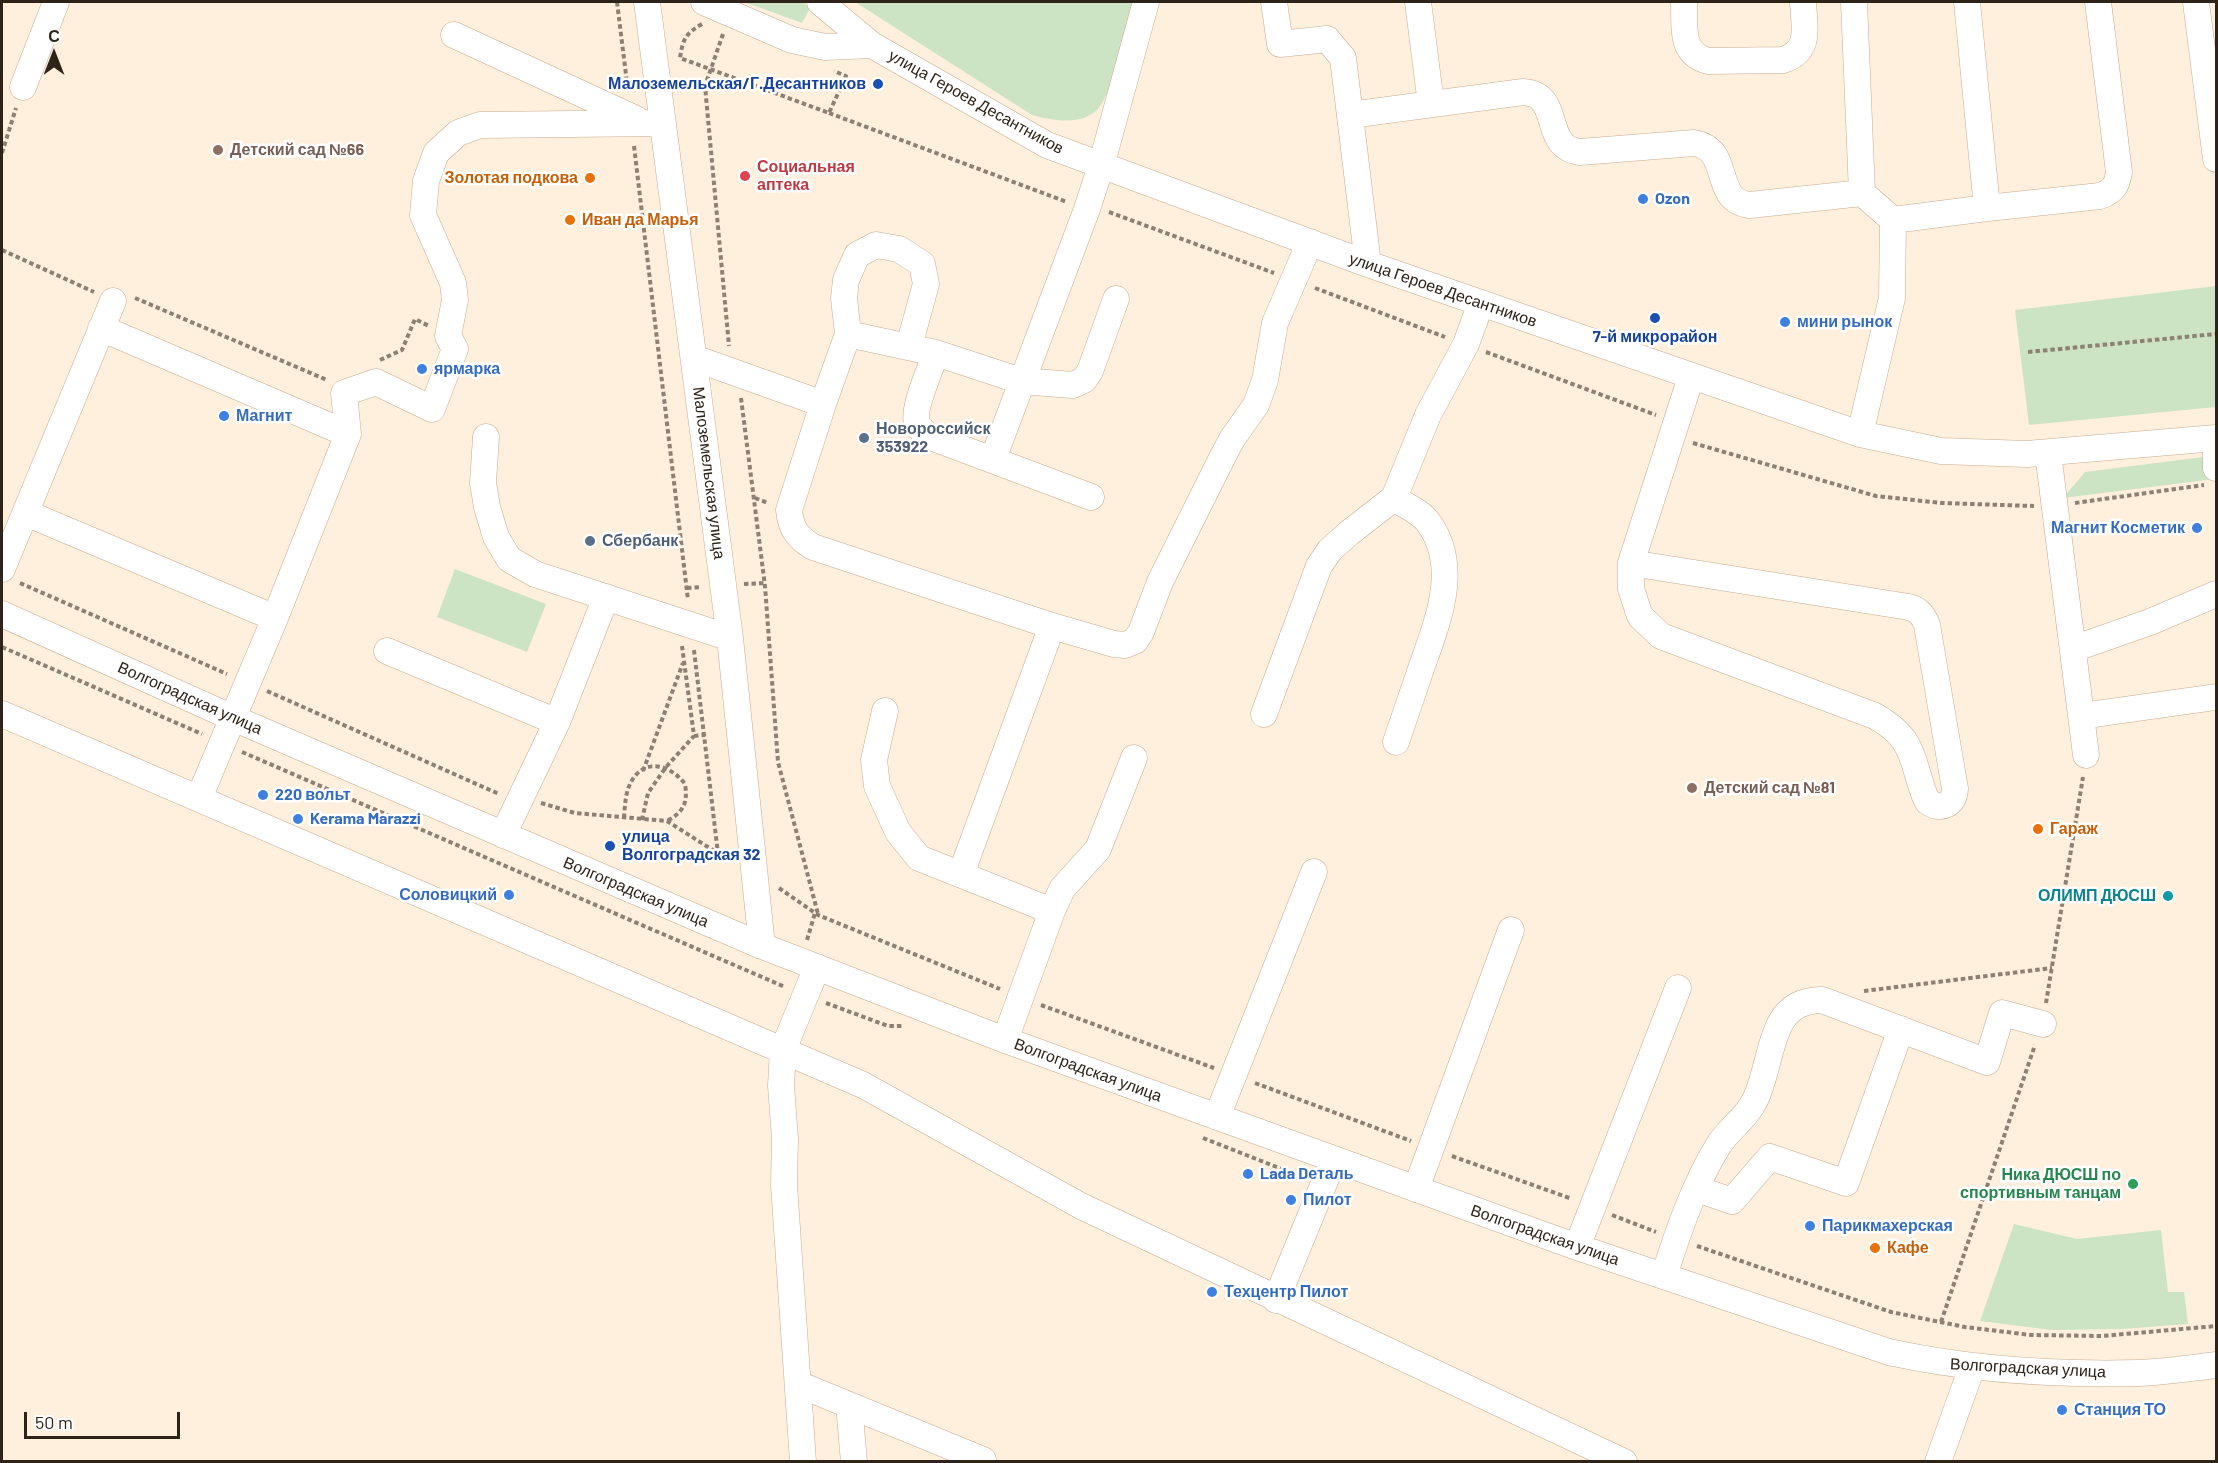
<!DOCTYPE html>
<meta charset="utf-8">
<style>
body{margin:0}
#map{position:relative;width:2218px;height:1463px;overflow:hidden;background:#ffefdd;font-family:Barlow,sans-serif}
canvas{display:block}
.frame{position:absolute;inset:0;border:3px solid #2d2318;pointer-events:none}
.north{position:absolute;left:24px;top:24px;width:60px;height:60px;-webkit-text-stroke:4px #fff;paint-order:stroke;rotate:0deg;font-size:16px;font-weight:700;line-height:24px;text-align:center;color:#2d2318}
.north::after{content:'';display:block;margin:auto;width:21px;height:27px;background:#2d2318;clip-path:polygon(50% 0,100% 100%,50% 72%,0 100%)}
.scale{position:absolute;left:24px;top:1412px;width:156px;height:27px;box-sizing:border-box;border:3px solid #2d2318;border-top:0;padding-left:8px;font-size:18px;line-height:21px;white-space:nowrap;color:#2d2318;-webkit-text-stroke:4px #fff;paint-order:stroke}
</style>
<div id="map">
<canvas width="2218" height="1463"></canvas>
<div class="frame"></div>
<div class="north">С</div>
<div class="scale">50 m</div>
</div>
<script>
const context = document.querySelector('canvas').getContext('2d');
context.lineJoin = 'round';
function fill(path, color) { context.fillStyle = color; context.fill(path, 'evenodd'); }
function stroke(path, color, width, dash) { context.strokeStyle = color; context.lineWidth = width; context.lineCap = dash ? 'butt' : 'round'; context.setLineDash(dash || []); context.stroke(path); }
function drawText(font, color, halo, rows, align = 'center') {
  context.font = font + ' Barlow,sans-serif'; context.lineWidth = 5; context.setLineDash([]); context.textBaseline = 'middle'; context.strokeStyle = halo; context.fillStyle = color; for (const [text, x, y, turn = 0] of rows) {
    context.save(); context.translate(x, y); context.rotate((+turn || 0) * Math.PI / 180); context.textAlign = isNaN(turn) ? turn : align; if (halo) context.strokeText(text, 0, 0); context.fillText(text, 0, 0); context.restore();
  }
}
const green = new Path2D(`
 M 744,2 L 803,2 L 810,8 L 802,23 Z
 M 855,2 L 1134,2 C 1128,24 1112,98 1096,111 C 1077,126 1052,120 1032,115 Z
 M 2216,286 L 2216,407 L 2029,425 L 2015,310 Z
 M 2211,456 L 2215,479 L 2063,498 L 2085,472 Z
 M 455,569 L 546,604 L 527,652 L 437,617 Z
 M 2014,1224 L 2077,1239 L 2161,1230 L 2168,1292 L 2184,1292 L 2188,1324 L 2122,1329 L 2051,1330 L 1980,1321 Z`);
const path = new Path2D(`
 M 617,2 L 628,91
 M 702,24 C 685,34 683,39 680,58 L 829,113 L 846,76 L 834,71
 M 723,34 L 705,86 L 729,346
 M 829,113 L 1067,202
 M 634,146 L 688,600
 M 2,153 L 16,108
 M 1109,212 L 1274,273
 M 2,250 L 94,292
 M 1315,288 L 1445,337
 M 135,298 L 327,380
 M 1486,352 L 1656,415
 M 2028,352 L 2216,334
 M 380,360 L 402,350 L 415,319 L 429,326
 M 741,398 L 765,586 L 778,762 L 818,914
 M 1693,443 L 1876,496 L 1942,503 L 2034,506
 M 755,498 L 768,503
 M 2075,503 L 2204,485
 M 20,583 L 227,674
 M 744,584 L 765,583
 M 687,588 L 701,587
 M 2,647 L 202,734
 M 694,650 L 718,854
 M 267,691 L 499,794
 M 694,736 L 705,735
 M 242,752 L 785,987
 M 643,771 L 683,663
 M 541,803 L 575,813 L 667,821 L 730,861
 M 624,818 C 625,806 625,795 630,784 C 643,757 670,764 685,784 C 688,802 684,812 667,821
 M 642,820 L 648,793 L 666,767 L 694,736 L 682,646
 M 779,888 L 818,915 L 1000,989
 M 807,940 L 815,913
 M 1864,991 L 2052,968
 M 826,1003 L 888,1026 L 904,1026
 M 2046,1003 L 2083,777
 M 1041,1005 L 1214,1068
 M 1255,1083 L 1411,1141
 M 1203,1138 L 1302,1177
 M 1452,1156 L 1572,1199
 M 1612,1215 L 1656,1232
 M 1697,1246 L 1891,1312 L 1965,1327 L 2031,1335 L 2102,1336 L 2216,1326
 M 1941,1322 L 2035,1045`);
const minor = new Path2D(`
 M 647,2 L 730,638 L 762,946
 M 704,2 L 792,40 L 825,47 L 872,45
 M 820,2 L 872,45 L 1047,145 L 1368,264 L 1860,434 L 1941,451 L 2027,454 L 2216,438
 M 1274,2 L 1280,44 L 1327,39 L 1343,58 L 1368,264
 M 1418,2 L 1431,104
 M 1684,2 C 1685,26 1679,53 1708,61 L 1783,60 C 1812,51 1804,26 1803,2
 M 1854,2 L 1862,193 L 1893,220 L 1892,298 L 1860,434
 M 1967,2 L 1987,208
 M 2196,2 L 2216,159
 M 454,35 L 636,119
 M 23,87 L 56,2
 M 1350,115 L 1523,92 C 1564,94 1540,147 1580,152 L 1694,143 C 1733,149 1711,201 1750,205 L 1862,193
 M 1893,220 L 1987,208 L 2100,196 C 2113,191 2117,186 2119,172 L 2098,2
 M 101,328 L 348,434
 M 848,334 L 936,353 L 1021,381 L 1073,385 L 1084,380 L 1090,371 L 1116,299
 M 936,353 C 931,368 912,409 917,423 C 920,430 925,433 931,437 L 1091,497
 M 694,358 L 823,404 L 848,334 L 844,298 L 846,280 L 857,255 L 876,245 L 899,249 L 922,264 L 926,284 L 909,346
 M 823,404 L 789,510 C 791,529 797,537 813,547 L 1052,626 L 1114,644 L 1125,645 L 1135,641 L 1141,632 L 1160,582 L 1222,458 L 1232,439 L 1256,405 L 1265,380 L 1275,323 L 1310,242
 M 486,437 L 483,483 L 487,507 L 496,537 L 509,559 L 535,574 L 730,638
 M 2216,438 L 2216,468
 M 2048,453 L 2086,755
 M 993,459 L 1087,209 L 1101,166 L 1146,2
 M 1394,498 C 1404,505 1421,512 1428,522 C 1460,565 1439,618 1423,663 C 1414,689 1405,716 1396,742
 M 26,513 L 275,618
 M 1631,563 L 1909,607 C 1919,610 1923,615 1927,625 L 1955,789 C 1954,804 1942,811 1928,802 C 1923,794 1921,784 1918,775 C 1910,745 1903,732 1875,716 L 1661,636 L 1640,616 L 1631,589 L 1631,563 L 1691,377
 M 2,569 L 113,301
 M 2,614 L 233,718 L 762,946 L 1005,1040 L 1577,1247 L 1889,1352 C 1971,1370 2055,1375 2139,1373 C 2165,1372 2191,1368 2216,1365
 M 2073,649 L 2150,622 L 2216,594
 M 387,651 L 557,722
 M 885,711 L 874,760 L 877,786 L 898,832 L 919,858 L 1052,911
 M 2,714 L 863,1085 L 1081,1206 L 1624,1462
 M 1264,714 L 1319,566 L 1330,550 L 1349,533 L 1394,498 L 1428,415 L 1466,344 L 1481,303
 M 2081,716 L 2216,697
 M 199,798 L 275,618 L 348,434 L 344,393 L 376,382 L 432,409 L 455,349 L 448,336 L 455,300 L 453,283 L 423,215 L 426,181 L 436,153 L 458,133 L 480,125 L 663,123
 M 503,835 L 557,722 L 606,597
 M 961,874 L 1052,626
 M 1005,1040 L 1052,911 L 1062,889 L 1098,849 L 1134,758
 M 1217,1117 L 1314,872
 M 1416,1189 L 1511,930
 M 1697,1189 L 1732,1201 L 1770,1157 L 1846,1183 L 1901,1029
 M 1577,1247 L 1678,988
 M 1664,1276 C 1678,1232 1694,1185 1718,1146 C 1729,1128 1746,1119 1755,1100 C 1766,1078 1769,1043 1781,1022 C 1790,1006 1805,1000 1822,1000 L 1987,1062 L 2002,1013 L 2043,1024
 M 1276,1300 L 1334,1159
 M 798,1384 L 983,1460
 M 849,1405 L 854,1462
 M 803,1462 L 784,1185 L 785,1138 L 781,1086 L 783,1050 L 817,967
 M 1938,1462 L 1972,1367`);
const markers = [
 [878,84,6,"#1a4fb4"],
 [218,150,6,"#8d6e63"],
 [745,176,6,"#e0444e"],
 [590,178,6,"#e8710a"],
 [1643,199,6,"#3f7fe0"],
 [570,220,6,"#e8710a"],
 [1655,318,6,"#1a4fb4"],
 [1785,322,6,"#3f7fe0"],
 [422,369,6,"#3f7fe0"],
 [224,416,6,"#3f7fe0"],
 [864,438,6,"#5c6f8a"],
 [2197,528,6,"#3f7fe0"],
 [590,541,6,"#5c6f8a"],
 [1692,788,6,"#8d6e63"],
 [263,795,6,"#3f7fe0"],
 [298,819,6,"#3f7fe0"],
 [2038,829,6,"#e8710a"],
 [610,846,6,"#1a4fb4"],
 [509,895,6,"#3f7fe0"],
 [2168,896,6,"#0f9aa8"],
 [1248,1174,6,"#3f7fe0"],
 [2133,1184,6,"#2e9e5b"],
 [1291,1200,6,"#3f7fe0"],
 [1810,1226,6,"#3f7fe0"],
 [1875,1248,6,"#e8710a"],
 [1212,1292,6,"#3f7fe0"],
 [2062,1410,6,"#3f7fe0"]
];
const transitNames = [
 ["Малоземельская/Г.Десантников",866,84],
 ["7-й микрорайон",1655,337,"center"],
 ["улица",622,837,"left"],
 ["Волгоградская 32",622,855,"left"]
];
const streetNames = [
 ["улица Героев Десантников",976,102,29],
 ["улица Героев Десантников",1443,290,19],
 ["Малоземельская улица",709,473,83],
 ["Волгоградская улица",190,698,24],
 ["Волгоградская улица",636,892,23],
 ["Волгоградская улица",1088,1070,20],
 ["Волгоградская улица",1545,1235,19],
 ["Волгоградская улица",2028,1368,3]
];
const educationNames = [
 ["Детский сад №66",230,150],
 ["Детский сад №81",1704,788]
];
const healthNames = [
 ["Социальная",757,167],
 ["аптека",757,185]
];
const foodNames = [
 ["Золотая подкова",578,178,"right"],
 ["Иван да Марья",582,220],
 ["Гараж",2050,829],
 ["Кафе",1887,1248]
];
const shopNames = [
 ["Ozon",1655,199],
 ["мини рынок",1797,322],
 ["ярмарка",434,369],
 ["Магнит",236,416],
 ["Магнит Косметик",2185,528,"right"],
 ["220 вольт",275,795],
 ["Kerama Marazzi",310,819],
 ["Соловицкий",497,895,"right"],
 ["Lada Dеталь",1260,1174],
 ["Пилот",1303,1200],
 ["Парикмахерская",1822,1226],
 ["Техцентр Пилот",1224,1292],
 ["Станция ТО",2074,1410]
];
const serviceNames = [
 ["Новороссийск",876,429],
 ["353922",876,447],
 ["Сбербанк",602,541]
];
const cultureNames = [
 ["ОЛИМП ДЮСШ",2156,896]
];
const leisureNames = [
 ["Ника ДЮСШ по",2121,1175],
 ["спортивным танцам",2121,1193]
];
fill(green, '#cce4c3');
stroke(minor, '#c4ab8f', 27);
stroke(path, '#8e8173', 4, [4.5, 3]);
stroke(minor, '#fff', 26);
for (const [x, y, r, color] of markers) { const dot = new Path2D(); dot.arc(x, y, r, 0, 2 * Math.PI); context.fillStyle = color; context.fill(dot); stroke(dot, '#fff', 2); }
drawText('bold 16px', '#164399', '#fff', transitNames, 'right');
drawText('16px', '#2d2318', '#fff', streetNames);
drawText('bold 16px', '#785e54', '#fff', educationNames, 'left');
drawText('bold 16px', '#be3a42', '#fff', healthNames, 'left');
drawText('bold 16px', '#c56008', '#fff', foodNames, 'left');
drawText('bold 16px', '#366cbe', '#fff', shopNames, 'left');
drawText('bold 16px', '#4e5e75', '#fff', serviceNames, 'left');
drawText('bold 16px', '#0d838f', '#fff', cultureNames, 'right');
drawText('bold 16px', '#27864d', '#fff', leisureNames, 'right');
</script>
